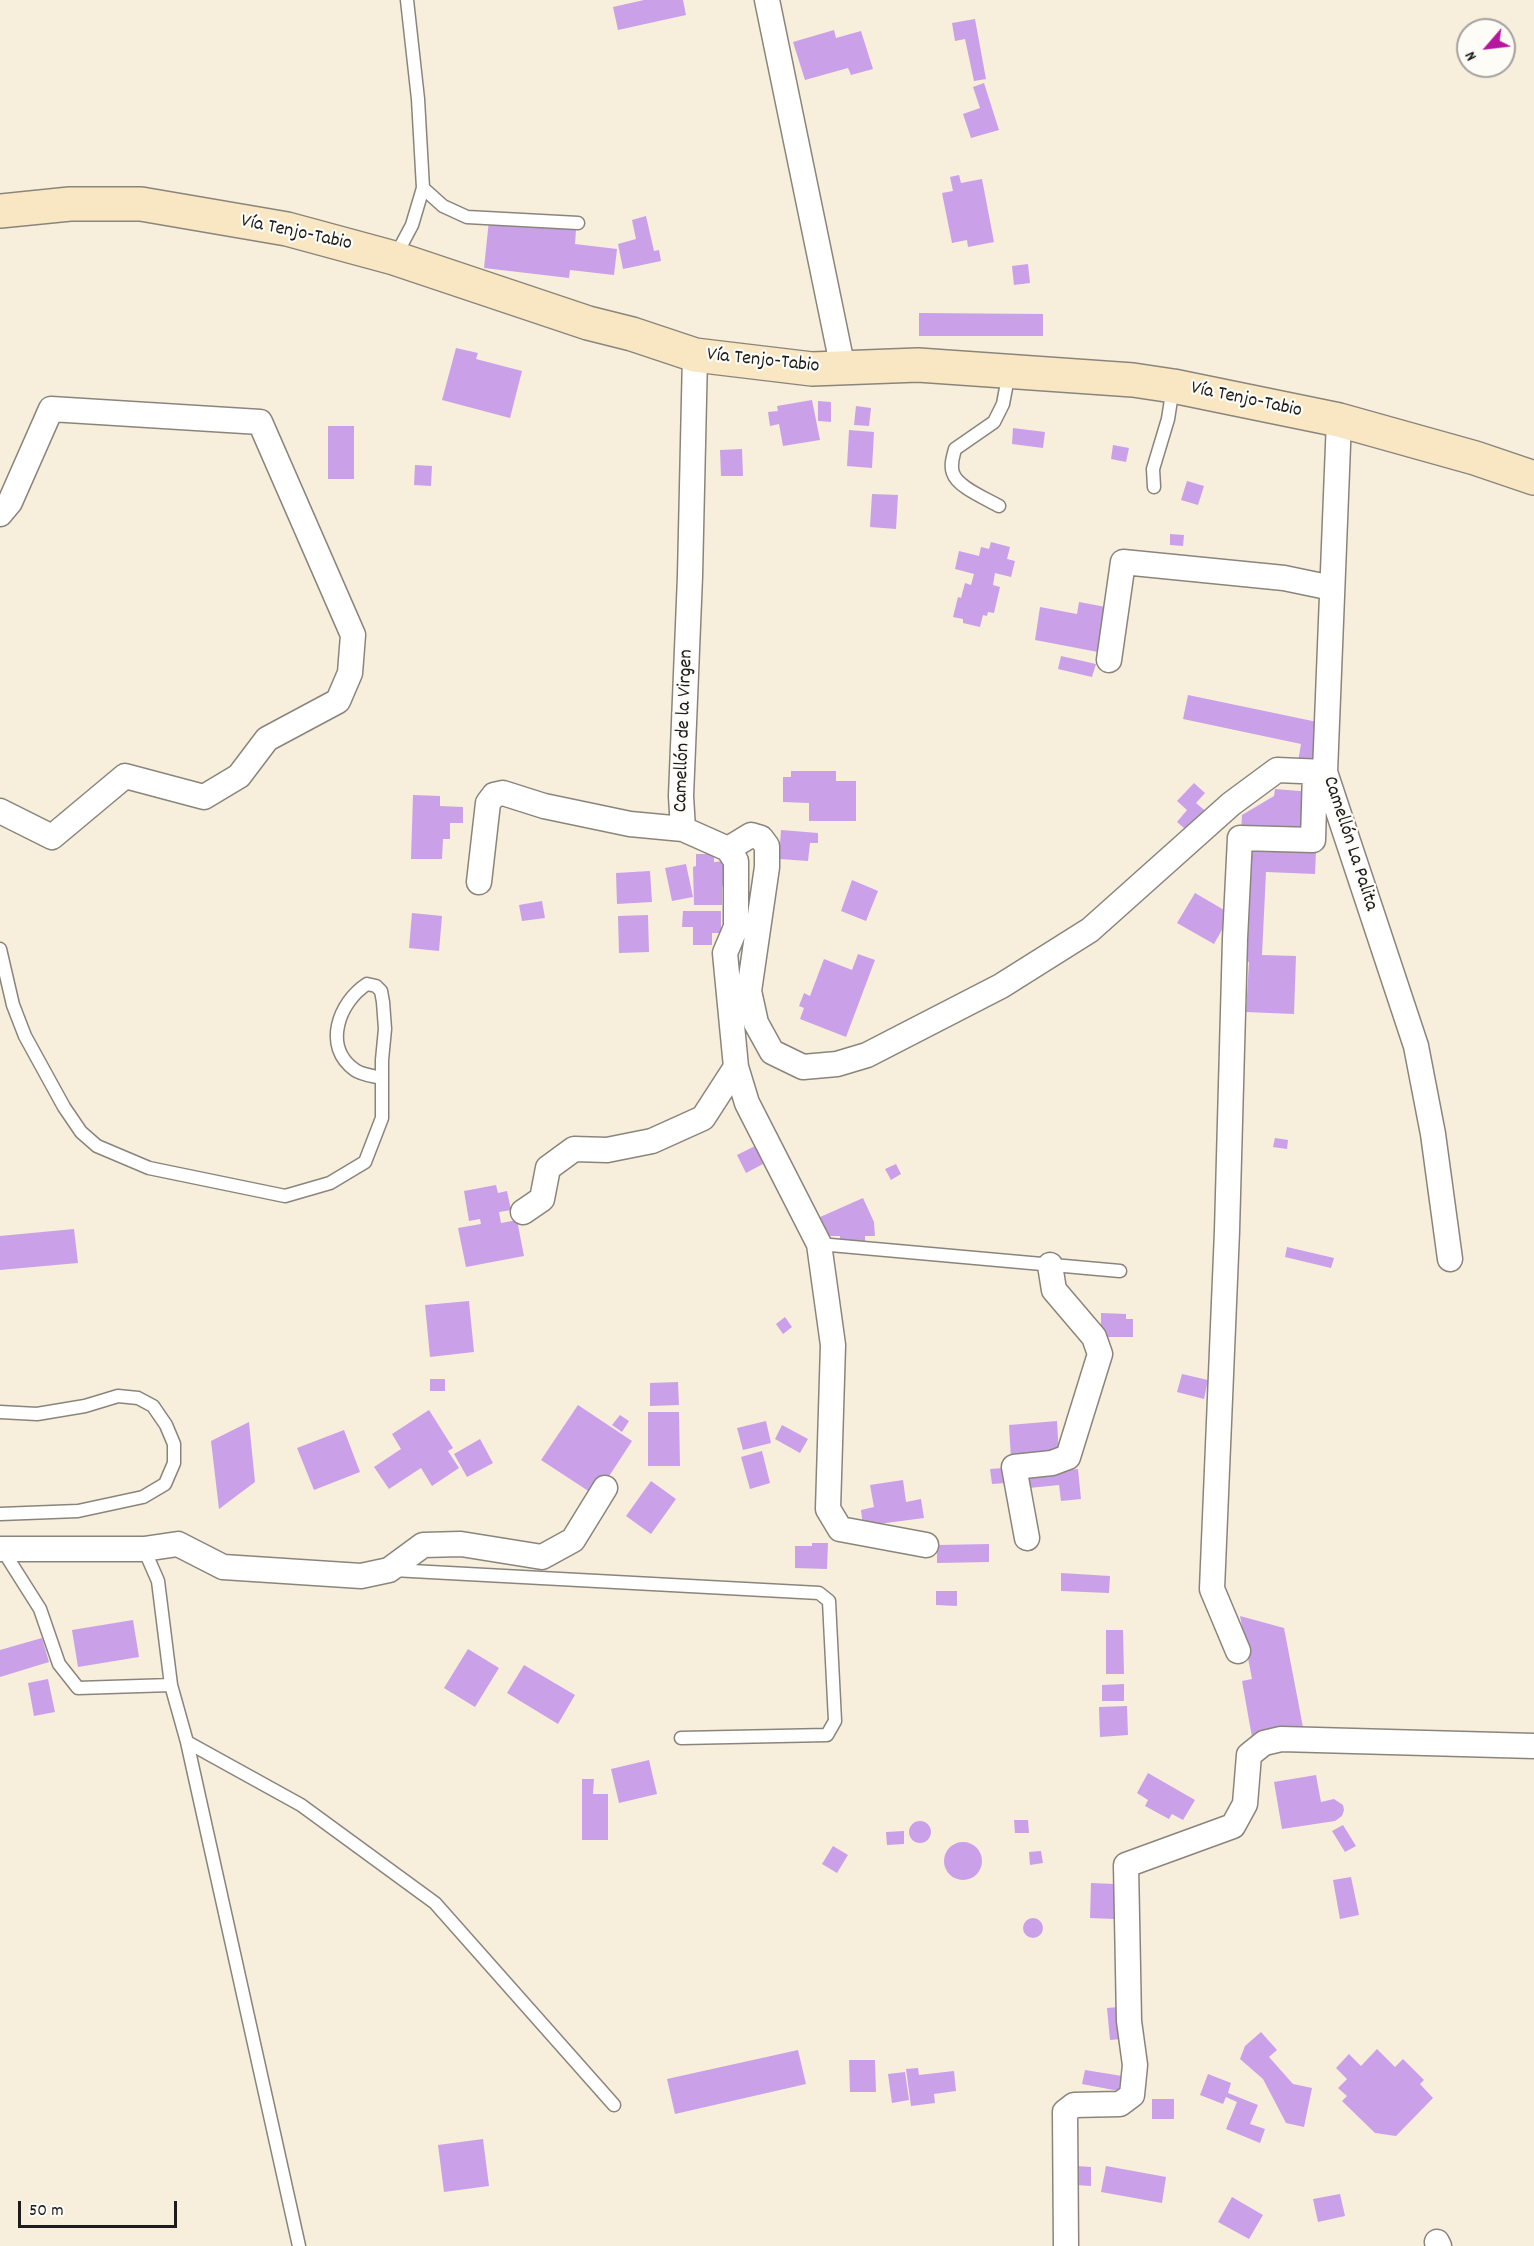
<!DOCTYPE html>
<meta charset="utf-8">
<style>
body{margin:0}
#map{position:relative;width:1534px;height:2246px;overflow:hidden;background:#f7eedc;font-family:Dekko,sans-serif}
canvas{display:block}
.north{position:absolute;left:1456px;top:18px;width:60px;height:60px;box-sizing:border-box;background:#fdfcf7;border:2px solid #a3a29f;border-radius:50%;rotate:242deg;font-size:16px;font-weight:700;line-height:24px;text-align:center;color:#1c1c1c}
.north::after{content:'';display:block;margin:auto;width:21px;height:27px;background:#b5179e;clip-path:polygon(50% 0,100% 100%,50% 72%,0 100%)}
.scale{position:absolute;left:18px;top:2201px;width:159px;height:27px;box-sizing:border-box;border:3px solid #1c1c1c;border-top:0;padding-left:8px;font-size:18px;line-height:21px;white-space:nowrap;color:#1c1c1c;-webkit-text-stroke:4px #fdfcf7;paint-order:stroke}
</style>
<div id="map">
<canvas width="1534" height="2246"></canvas>
<div class="north">N</div>
<div class="scale">50 m</div>
</div>
<script>
const context = document.querySelector('canvas').getContext('2d');
context.lineJoin = 'round';
function fill(path, color) { context.fillStyle = color; context.fill(path, 'evenodd'); }
function stroke(path, color, width, dash) { context.strokeStyle = color; context.lineWidth = width; context.lineCap = dash ? 'butt' : 'round'; context.setLineDash(dash || []); context.stroke(path); }
function drawText(font, color, halo, rows, align = 'center') {
  context.font = font + ' Dekko,sans-serif'; context.lineWidth = 4.5; context.setLineDash([]); context.textBaseline = 'middle'; context.strokeStyle = halo; context.fillStyle = color; for (const [text, x, y, turn = 0] of rows) {
    context.save(); context.translate(x, y); context.rotate((+turn || 0) * Math.PI / 180); context.textAlign = isNaN(turn) ? turn : align; if (halo) context.strokeText(text, 0, 0); context.fillText(text, 0, 0); context.restore();
  }
}
const building = new Path2D(`
 M 644,0 L 683,0 L 686,15 L 618,30 L 613,7 Z
 M 975,19 L 986,79 L 974,81 L 965,39 L 955,41 L 952,23 Z
 M 834,30 L 836,38 L 861,31 L 873,69 L 851,75 L 848,68 L 805,80 L 793,42 Z
 M 984,83 L 999,130 L 971,138 L 963,114 L 980,108 L 973,87 Z
 M 959,175 L 961,183 L 982,179 L 994,242 L 968,247 L 967,240 L 952,243 L 942,193 L 953,191 L 950,177 Z
 M 646,216 L 654,251 L 659,250 L 661,261 L 623,269 L 618,244 L 636,239 L 632,220 Z
 M 489,220 L 576,230 L 575,244 L 617,249 L 614,275 L 570,270 L 569,278 L 484,268 Z
 M 1028,264 L 1030,283 L 1014,285 L 1012,266 Z
 M 919,313 L 1043,314 L 1043,336 L 919,336 Z
 M 456,348 L 478,353 L 476,359 L 522,371 L 510,418 L 442,400 Z
 M 812,400 L 820,440 L 783,446 L 779,424 L 770,426 L 768,412 L 778,411 L 777,406 Z
 M 818,401 L 831,402 L 831,422 L 818,421 Z
 M 856,406 L 871,408 L 869,426 L 854,425 Z
 M 328,426 L 354,426 L 354,479 L 328,479 Z
 M 1013,428 L 1045,432 L 1043,448 L 1012,444 Z
 M 849,430 L 874,432 L 872,468 L 847,466 Z
 M 1113,445 L 1129,448 L 1126,462 L 1111,459 Z
 M 742,449 L 743,476 L 721,476 L 720,450 Z
 M 415,465 L 432,466 L 431,486 L 414,485 Z
 M 1187,481 L 1204,486 L 1198,505 L 1181,500 Z
 M 872,494 L 898,495 L 896,529 L 870,527 Z
 M 1170,534 L 1184,535 L 1183,546 L 1170,545 Z
 M 991,542 L 1010,547 L 1007,559 L 1015,561 L 1011,577 L 995,573 L 993,585 L 1000,587 L 994,613 L 988,612 L 987,616 L 983,615 L 980,627 L 963,623 L 963,619 L 953,617 L 958,597 L 961,598 L 965,583 L 971,585 L 974,574 L 955,569 L 959,551 L 979,556 L 981,547 L 989,549 Z
 M 1079,602 L 1106,607 L 1098,652 L 1035,640 L 1040,607 L 1077,614 Z
 M 1061,656 L 1096,664 L 1092,677 L 1058,669 Z
 M 1188,695 L 1322,723 L 1313,765 L 1298,762 L 1301,744 L 1183,719 Z
 M 791,771 L 836,771 L 836,781 L 856,781 L 856,821 L 809,821 L 809,803 L 783,802 L 783,777 L 791,777 Z
 M 1194,783 L 1205,793 L 1196,803 L 1209,814 L 1191,834 L 1177,822 L 1187,810 L 1177,801 Z
 M 1275,789 L 1312,792 L 1309,837 L 1241,832 L 1242,815 L 1274,796 Z
 M 413,795 L 440,796 L 440,806 L 463,807 L 463,823 L 450,823 L 450,839 L 443,839 L 442,859 L 411,859 Z
 M 781,830 L 818,833 L 818,843 L 810,843 L 808,861 L 779,859 Z
 M 1245,847 L 1316,851 L 1315,874 L 1266,872 L 1262,955 L 1296,956 L 1294,1014 L 1246,1012 L 1249,962 L 1240,961 Z
 M 696,854 L 714,854 L 714,862 L 725,861 L 726,886 L 722,886 L 722,905 L 694,905 L 693,867 L 696,866 Z
 M 686,864 L 693,897 L 672,901 L 665,868 Z
 M 650,871 L 652,902 L 617,904 L 616,873 Z
 M 852,880 L 878,891 L 866,921 L 841,911 Z
 M 1195,893 L 1231,914 L 1214,944 L 1177,923 Z
 M 542,901 L 545,918 L 522,921 L 519,905 Z
 M 683,911 L 721,911 L 721,933 L 712,933 L 712,945 L 693,945 L 693,927 L 682,927 Z
 M 412,913 L 442,916 L 439,951 L 409,948 Z
 M 648,915 L 649,952 L 619,953 L 618,916 Z
 M 858,954 L 875,960 L 846,1037 L 800,1019 L 804,1008 L 799,1006 L 804,993 L 810,996 L 824,959 L 852,970 Z
 M 1275,1138 L 1288,1140 L 1287,1149 L 1273,1147 Z
 M 755,1146 L 763,1164 L 746,1173 L 737,1155 Z
 M 896,1164 L 901,1174 L 891,1180 L 885,1169 Z
 M 496,1185 L 498,1193 L 507,1191 L 511,1210 L 499,1212 L 501,1223 L 517,1220 L 524,1256 L 466,1267 L 458,1228 L 481,1224 L 480,1219 L 469,1221 L 464,1191 Z
 M 863,1198 L 874,1222 L 875,1236 L 865,1236 L 865,1244 L 840,1244 L 840,1236 L 826,1236 L 818,1218 Z
 M 74,1229 L 78,1263 L 0,1270 L 0,1236 Z
 M 1287,1247 L 1334,1258 L 1331,1268 L 1285,1257 Z
 M 469,1301 L 474,1352 L 430,1357 L 425,1305 Z
 M 1101,1313 L 1126,1314 L 1126,1319 L 1133,1319 L 1133,1337 L 1101,1337 Z
 M 785,1317 L 792,1327 L 783,1334 L 776,1324 Z
 M 1182,1374 L 1208,1380 L 1204,1399 L 1177,1392 Z
 M 430,1379 L 445,1379 L 445,1391 L 430,1391 Z
 M 678,1382 L 679,1405 L 650,1406 L 650,1383 Z
 M 578,1405 L 632,1441 L 596,1496 L 541,1460 Z
 M 429,1410 L 453,1448 L 448,1451 L 459,1468 L 432,1486 L 421,1468 L 389,1489 L 374,1467 L 401,1449 L 392,1434 Z
 M 648,1412 L 679,1412 L 680,1466 L 648,1466 Z
 M 620,1415 L 629,1421 L 622,1432 L 612,1425 Z
 M 766,1421 L 771,1443 L 743,1450 L 737,1428 Z
 M 1057,1421 L 1059,1456 L 1011,1459 L 1009,1425 Z
 M 249,1422 L 255,1482 L 219,1509 L 211,1441 Z
 M 782,1425 L 808,1439 L 800,1453 L 775,1439 Z
 M 344,1430 L 360,1472 L 314,1490 L 297,1448 Z
 M 480,1439 L 493,1463 L 467,1477 L 454,1454 Z
 M 762,1451 L 770,1483 L 750,1489 L 741,1457 Z
 M 1004,1468 L 1006,1483 L 992,1484 L 990,1469 Z
 M 1078,1469 L 1081,1499 L 1061,1501 L 1059,1485 L 1029,1488 L 1027,1473 Z
 M 903,1480 L 906,1502 L 921,1499 L 924,1518 L 863,1526 L 861,1510 L 874,1507 L 870,1485 Z
 M 651,1481 L 676,1499 L 651,1534 L 626,1516 Z
 M 812,1543 L 828,1543 L 827,1569 L 795,1568 L 795,1546 L 812,1546 Z
 M 989,1544 L 989,1562 L 937,1563 L 937,1545 Z
 M 1061,1573 L 1110,1576 L 1109,1593 L 1061,1591 Z
 M 936,1591 L 957,1591 L 957,1606 L 936,1605 Z
 M 1240,1616 L 1284,1628 L 1303,1727 L 1252,1737 L 1242,1681 L 1252,1679 Z
 M 133,1620 L 139,1657 L 78,1667 L 72,1630 Z
 M 1106,1630 L 1123,1630 L 1124,1674 L 1106,1674 Z
 M 42,1638 L 49,1662 L 0,1677 L 0,1650 Z
 M 468,1649 L 499,1668 L 475,1707 L 444,1688 Z
 M 524,1665 L 575,1695 L 558,1724 L 507,1693 Z
 M 48,1679 L 55,1712 L 34,1716 L 28,1683 Z
 M 1124,1684 L 1124,1701 L 1102,1701 L 1102,1685 Z
 M 1127,1706 L 1128,1735 L 1100,1737 L 1099,1707 Z
 M 649,1760 L 657,1794 L 619,1803 L 611,1769 Z
 M 1148,1773 L 1195,1800 L 1183,1820 L 1172,1814 L 1169,1819 L 1145,1806 L 1148,1800 L 1137,1793 Z
 M 1316,1775 L 1321,1802 L 1334,1799 L 1343,1805 L 1344,1810 L 1342,1816 L 1335,1821 L 1282,1829 L 1274,1782 Z
 M 582,1779 L 594,1779 L 593,1794 L 608,1794 L 608,1840 L 582,1840 Z
 M 1014,1820 L 1028,1820 L 1029,1833 L 1015,1833 Z
 M909 1832a11 11 0 1 1 22 0a11 11 0 1 1-22 0Z
 M 1343,1825 L 1356,1846 L 1345,1852 L 1332,1831 Z
 M 904,1831 L 904,1844 L 887,1845 L 886,1832 Z
 M944 1861a19 19 0 1 1 38 0a19 19 0 1 1-38 0Z
 M 833,1846 L 848,1855 L 837,1873 L 822,1864 Z
 M 1041,1851 L 1043,1863 L 1030,1865 L 1029,1852 Z
 M 1351,1877 L 1359,1915 L 1340,1919 L 1333,1880 Z
 M 1091,1883 L 1115,1884 L 1114,1919 L 1090,1918 Z
 M1023 1928a10 10 0 1 1 20 0a10 10 0 1 1-20 0Z
 M 1119,2007 L 1122,2039 L 1110,2040 L 1107,2008 Z
 M 1261,2032 L 1277,2050 L 1269,2057 L 1293,2084 L 1312,2088 L 1304,2127 L 1286,2123 L 1263,2079 L 1240,2059 L 1245,2046 Z
 M 1377,2049 L 1395,2067 L 1403,2059 L 1424,2080 L 1420,2084 L 1433,2098 L 1396,2136 L 1375,2133 L 1342,2101 L 1347,2096 L 1338,2088 L 1347,2079 L 1336,2068 L 1349,2054 L 1361,2066 Z
 M 798,2050 L 806,2084 L 675,2114 L 667,2079 Z
 M 849,2060 L 875,2060 L 876,2092 L 850,2092 Z
 M 918,2068 L 919,2075 L 954,2071 L 956,2091 L 934,2094 L 935,2103 L 911,2106 L 906,2069 Z
 M 1085,2070 L 1122,2076 L 1119,2091 L 1082,2084 Z
 M 905,2072 L 909,2100 L 892,2103 L 888,2074 Z
 M 1208,2074 L 1231,2083 L 1228,2093 L 1258,2105 L 1250,2124 L 1265,2129 L 1260,2143 L 1226,2129 L 1237,2102 L 1226,2097 L 1223,2104 L 1200,2095 Z
 M 1152,2099 L 1174,2099 L 1174,2119 L 1152,2119 Z
 M 483,2139 L 489,2186 L 444,2192 L 438,2145 Z
 M 1077,2166 L 1091,2167 L 1091,2186 L 1076,2185 Z
 M 1106,2166 L 1166,2177 L 1162,2203 L 1101,2192 Z
 M 1340,2194 L 1345,2216 L 1318,2222 L 1313,2199 Z
 M 1232,2197 L 1263,2215 L 1249,2239 L 1218,2222 Z`);
const service = new Path2D(`
 M 423,188 L 443,206 L 467,217 L 578,223
 M 395,257 L 412,225 L 423,188 L 418,99 L 407,0
 M 1154,487 L 1153,469 L 1168,419 L 1173,387
 M 999,506 C 987,499 957,487 953,473 C 950,465 953,457 955,449 L 994,422 L 1003,404 L 1009,372
 M 0,949 L 13,1005 L 25,1036 L 64,1107 L 81,1132 L 97,1146 L 149,1168 L 285,1196 L 330,1183 L 365,1162 L 382,1118 L 382,1060 L 385,1029 L 383,1002 L 381,991 L 376,986 L 367,984 C 339,1002 322,1047 355,1070 C 362,1075 374,1076 382,1078
 M 819,1244 L 1120,1271
 M 0,1412 L 37,1414 L 85,1406 L 118,1396 L 138,1398 L 153,1406 L 166,1425 L 174,1444 L 174,1463 L 165,1484 L 143,1497 L 78,1511 L 0,1514
 M 2,1549 L 40,1609 L 59,1664 L 78,1688 L 171,1685
 M 144,1549 L 158,1581 L 171,1685 L 187,1742 L 299,2246
 M 393,1570 L 819,1593 L 829,1601 L 835,1721 L 827,1735 L 681,1738
 M 187,1742 L 301,1805 L 435,1903 L 614,2105`);
const minor = new Path2D(`
 M 767,0 L 843,369
 M 1339,420 L 1325,772 L 1416,1046 L 1433,1134 L 1450,1259
 M 0,514 L 10,502 L 51,409 L 260,422 L 353,635 L 350,673 L 338,701 L 267,739 L 239,776 L 204,797 L 125,776 L 52,837 L 0,811
 M 1109,660 L 1123,562 L 1284,578 L 1332,588
 M 683,829 L 681,796 L 690,576 L 695,355
 M 728,849 L 751,835 L 761,838 L 767,846 L 767,867 L 749,991 L 756,1023 L 772,1052 L 803,1067 L 837,1064 L 867,1055 L 1001,986 L 1090,930 L 1231,804 L 1277,770 L 1325,772
 M 479,882 L 488,803 L 494,795 L 503,793 L 544,806 L 630,824 L 683,829 L 728,849 L 736,861 L 736,927 L 725,953 L 736,1067 L 747,1103 L 819,1244 L 833,1345 L 828,1509 L 840,1529 L 926,1545
 M 523,1212 L 542,1199 L 548,1168 L 574,1149 L 607,1150 L 652,1141 L 703,1118 L 736,1067
 M 1027,1538 L 1014,1467 L 1052,1463 L 1068,1457 L 1100,1354 L 1094,1337 L 1054,1290 L 1050,1265
 M 0,1549 L 144,1549 L 178,1544 L 223,1567 L 361,1576 L 389,1570 L 423,1545 L 461,1544 L 542,1557 L 573,1540 L 605,1488
 M 1238,1651 L 1212,1589 L 1227,1231 L 1235,939 L 1240,838 L 1313,840 L 1315,772
 M 1437,2242 L 1439,2246
 M 1066,2246 L 1065,2112 L 1074,2105 L 1120,2104 L 1132,2095 L 1135,2065 L 1129,2021 L 1126,1865 L 1233,1826 L 1245,1804 L 1249,1755 L 1264,1743 L 1281,1739 L 1534,1746`);
const secondary = new Path2D(`
 M 0,211 L 70,204 L 141,204 L 287,229 L 394,258 L 588,323 L 632,334 L 695,355 L 812,369 L 918,365 L 1133,380 L 1173,386 L 1339,420 L 1475,458 L 1534,478`);
const streetNames = [
 ["Vía Tenjo-Tabio",296,234,12],
 ["Vía Tenjo-Tabio",763,362,6],
 ["Vía Tenjo-Tabio",1246,401,12],
 ["Camellón de la Virgen",685,731,-88],
 ["Camellón La Palita",1349,844,72]
];
fill(building, '#caa1e8');
stroke(service, '#8a857c', 15);
stroke(minor, '#8a857c', 27);
stroke(secondary, '#8a857c', 36);
stroke(service, '#fff', 12);
stroke(minor, '#fff', 24);
stroke(secondary, '#f9e7c3', 33);
drawText('20px', '#1c1c1c', '#fdfcf7', streetNames);
</script>
